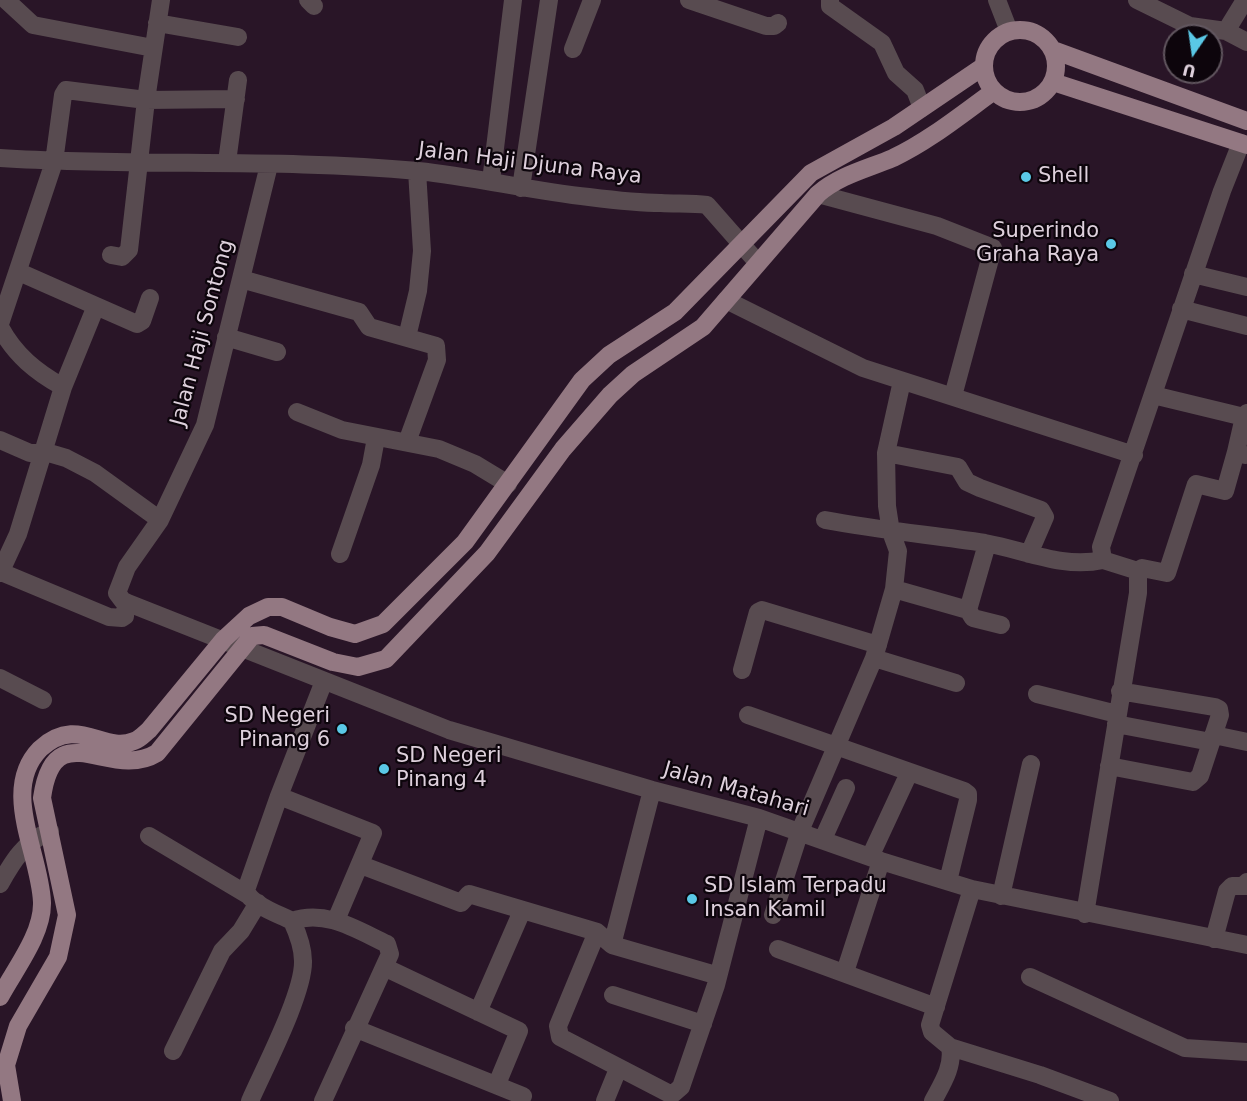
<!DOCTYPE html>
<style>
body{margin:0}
#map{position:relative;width:1247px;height:1101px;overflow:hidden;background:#291527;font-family:"DejaVu Sans",sans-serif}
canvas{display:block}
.north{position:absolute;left:1163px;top:24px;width:60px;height:60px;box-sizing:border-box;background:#0d050c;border:2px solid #61565f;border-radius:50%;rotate:193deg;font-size:16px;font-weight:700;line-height:24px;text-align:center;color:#ded0dc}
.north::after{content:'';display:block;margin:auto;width:21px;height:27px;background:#5ac8e6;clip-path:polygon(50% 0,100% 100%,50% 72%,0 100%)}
</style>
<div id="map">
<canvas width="1247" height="1101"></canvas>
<div class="north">U</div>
</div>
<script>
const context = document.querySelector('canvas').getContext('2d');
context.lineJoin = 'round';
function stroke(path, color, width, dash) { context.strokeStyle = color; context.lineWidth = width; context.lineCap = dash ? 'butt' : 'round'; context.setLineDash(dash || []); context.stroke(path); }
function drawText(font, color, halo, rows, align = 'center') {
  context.font = font + ' "DejaVu Sans",sans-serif'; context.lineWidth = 4.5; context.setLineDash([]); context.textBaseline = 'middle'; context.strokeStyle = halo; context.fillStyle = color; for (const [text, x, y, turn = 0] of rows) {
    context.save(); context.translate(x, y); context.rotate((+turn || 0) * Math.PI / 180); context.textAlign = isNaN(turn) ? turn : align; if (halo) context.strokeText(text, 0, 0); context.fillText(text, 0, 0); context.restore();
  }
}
const minor = new Path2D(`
 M 6,0 L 33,25 L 153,48
 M 308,0 L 314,6
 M 689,0 L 766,26 L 774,26 L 778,23
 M 830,0 L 830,6 L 882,43 L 896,73 L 915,90 L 922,108
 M 997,0 L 1009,31
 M 1137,0 L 1190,26 L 1226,31 L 1247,42
 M 157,23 L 238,37
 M 1226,31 L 1245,0
 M 573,49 L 592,0
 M 0,158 C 139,167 279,158 418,171 C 476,177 531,191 589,197 C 613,200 637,203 661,203 C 676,204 692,203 707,205 L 758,263
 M 227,162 L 238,80
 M 269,165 L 205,425 L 160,520 L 127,567 L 117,593 L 123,601 L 449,730 L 652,790 L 759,818 L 881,861 L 972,889 L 1247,945
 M 491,181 L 513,0
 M 521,188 L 549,0
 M 818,194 L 937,226 L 993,248 L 953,396
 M 111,255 L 122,257 L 129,250 L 146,100 L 161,0
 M 19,272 L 96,306
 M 1193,274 L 1247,287
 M 241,279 L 359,312 L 369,327 L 436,346 L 437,360 L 407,442
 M 726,300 L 863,368 L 1134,455
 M 1181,309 L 1247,326
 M 0,324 L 54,162 L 63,95 L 66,90 L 146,100 L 236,99
 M 0,327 C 15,355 36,372 63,387
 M 226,337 L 277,352
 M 407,337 L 418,291 L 422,251 L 417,171
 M 1153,395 L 1244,417 L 1247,413
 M 297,412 L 342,430 L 439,449 L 475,464 L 508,484
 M 1244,417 L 1236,452 L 1245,455
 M 0,440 L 30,453 L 49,453 L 66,458 L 95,473 L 160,520
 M 886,453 L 958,467 L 967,482 L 980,488 L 1041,510 L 1045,517 L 1029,554
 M 825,520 C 878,530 932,535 985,543 C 1025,550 1062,569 1103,560
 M 987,544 L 968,610 L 973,618 L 1001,625
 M 340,554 L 371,465 L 376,438
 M 1138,571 L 1142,568 L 1167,573 L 1196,484 L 1225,491 L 1236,452
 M 1,572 L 109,617 L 122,618 L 125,616 L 126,602
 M 0,573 L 18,534 L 63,387 L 96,306 L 137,324 L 142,321 L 150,298
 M 894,589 L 968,610
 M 874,658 L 956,683
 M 742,670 L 758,612 L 762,610 L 878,645
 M 0,678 L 43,700
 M 1037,694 L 1117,714
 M 748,715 L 964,791 L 968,794 L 968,800 L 948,881
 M 1116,724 L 1211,742
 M 1214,735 L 1247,742
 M 1109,766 L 1193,782 L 1200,776 L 1220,715 L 1219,709 L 1215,707 L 1120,691
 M 279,796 L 373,833 L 336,920
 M 149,836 L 248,895
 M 823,839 L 846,788
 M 870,857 L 909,773
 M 361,865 L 461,903 L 469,894 L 597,932 L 612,945 L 712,974 L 717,979
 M 0,884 C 14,859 24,843 50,831
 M 972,889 L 930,1025 L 932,1032 L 950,1047 L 1040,1075 L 1110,1101
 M 1001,896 L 1031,764
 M 1085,914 L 1138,593 L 1138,571 L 1103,560 L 1101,547 L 1222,191 L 1241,143
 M 773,915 L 800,831 L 874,658 L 894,589 L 898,551 L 891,532 L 887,506 L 886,453 L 902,381
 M 292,921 C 326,909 357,930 387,944 L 390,954 L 323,1101
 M 597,932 L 558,1026 L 560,1037 L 668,1093 L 674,1093 L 681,1087 L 716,985 L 759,818
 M 1214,939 L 1227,891 L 1232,886 L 1246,886 L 1247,882
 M 612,945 L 652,790
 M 778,949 L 936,1007
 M 384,967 L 519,1031 L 497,1084
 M 845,972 L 881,861
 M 1030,977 L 1185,1048 L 1247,1052
 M 613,995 L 703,1024
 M 478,1012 L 522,911
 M 354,1028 L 523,1096
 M 173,1051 L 222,951 L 241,931 L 258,903
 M 250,1101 C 264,1069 304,993 303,961 C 303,947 298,934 292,921 C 279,914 250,905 246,890 L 279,796 L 324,681
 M 605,1101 L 618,1069
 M 933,1101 C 942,1084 954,1066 950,1047`);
const major = new Path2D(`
 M984 66a36 36 0 1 1 72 0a36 36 0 1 1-72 0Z
 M 1053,50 L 1247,121
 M 1053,82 L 1247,145
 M 0,997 C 15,969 43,934 42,902 C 40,853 0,790 40,749 C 78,714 103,754 134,741 C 140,739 144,734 149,730 L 224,639 L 249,616 L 268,607 L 282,607 L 330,627 L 355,634 L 383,624 L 465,542 L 582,380 L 609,355 L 675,312 L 811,173 L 894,127 L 984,66
 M 12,1101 L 6,1065 L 18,1026 L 58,957 L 67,915 L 42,798 C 54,711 110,782 157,753 L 252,636 L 264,635 L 333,662 L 358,667 L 386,659 L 487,553 L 563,449 L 610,395 L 633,374 L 703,327 L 818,194 C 840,175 867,169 893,158 C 929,141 962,114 994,91`);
const markers = [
 [1026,177,6,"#5ac8e6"],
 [1111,244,6,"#5ac8e6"],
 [342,729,6,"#5ac8e6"],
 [384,769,6,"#5ac8e6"],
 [692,899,6,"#5ac8e6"]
];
const streetNames = [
 ["Jalan Haji Djuna Raya",530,164,7],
 ["Jalan Haji Sontong",203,333,-75],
 ["Jalan Matahari",736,790,16]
];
const poiNames = [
 ["Shell",1038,177],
 ["Superindo",1099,232,"right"],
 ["Graha Raya",1099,256,"right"],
 ["SD Negeri",330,717,"right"],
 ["Pinang 6",330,741,"right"],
 ["SD Negeri",396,757],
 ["Pinang 4",396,781],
 ["SD Islam Terpadu",704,887],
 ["Insan Kamil",704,911]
];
stroke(minor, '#584b50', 18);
stroke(major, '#937882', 18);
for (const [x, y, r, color] of markers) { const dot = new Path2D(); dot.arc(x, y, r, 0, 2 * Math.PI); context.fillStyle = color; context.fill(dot); stroke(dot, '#0d050c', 2); }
drawText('21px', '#ded0dc', '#0d050c', streetNames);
drawText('21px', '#ded0dc', '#0d050c', poiNames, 'left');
</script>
